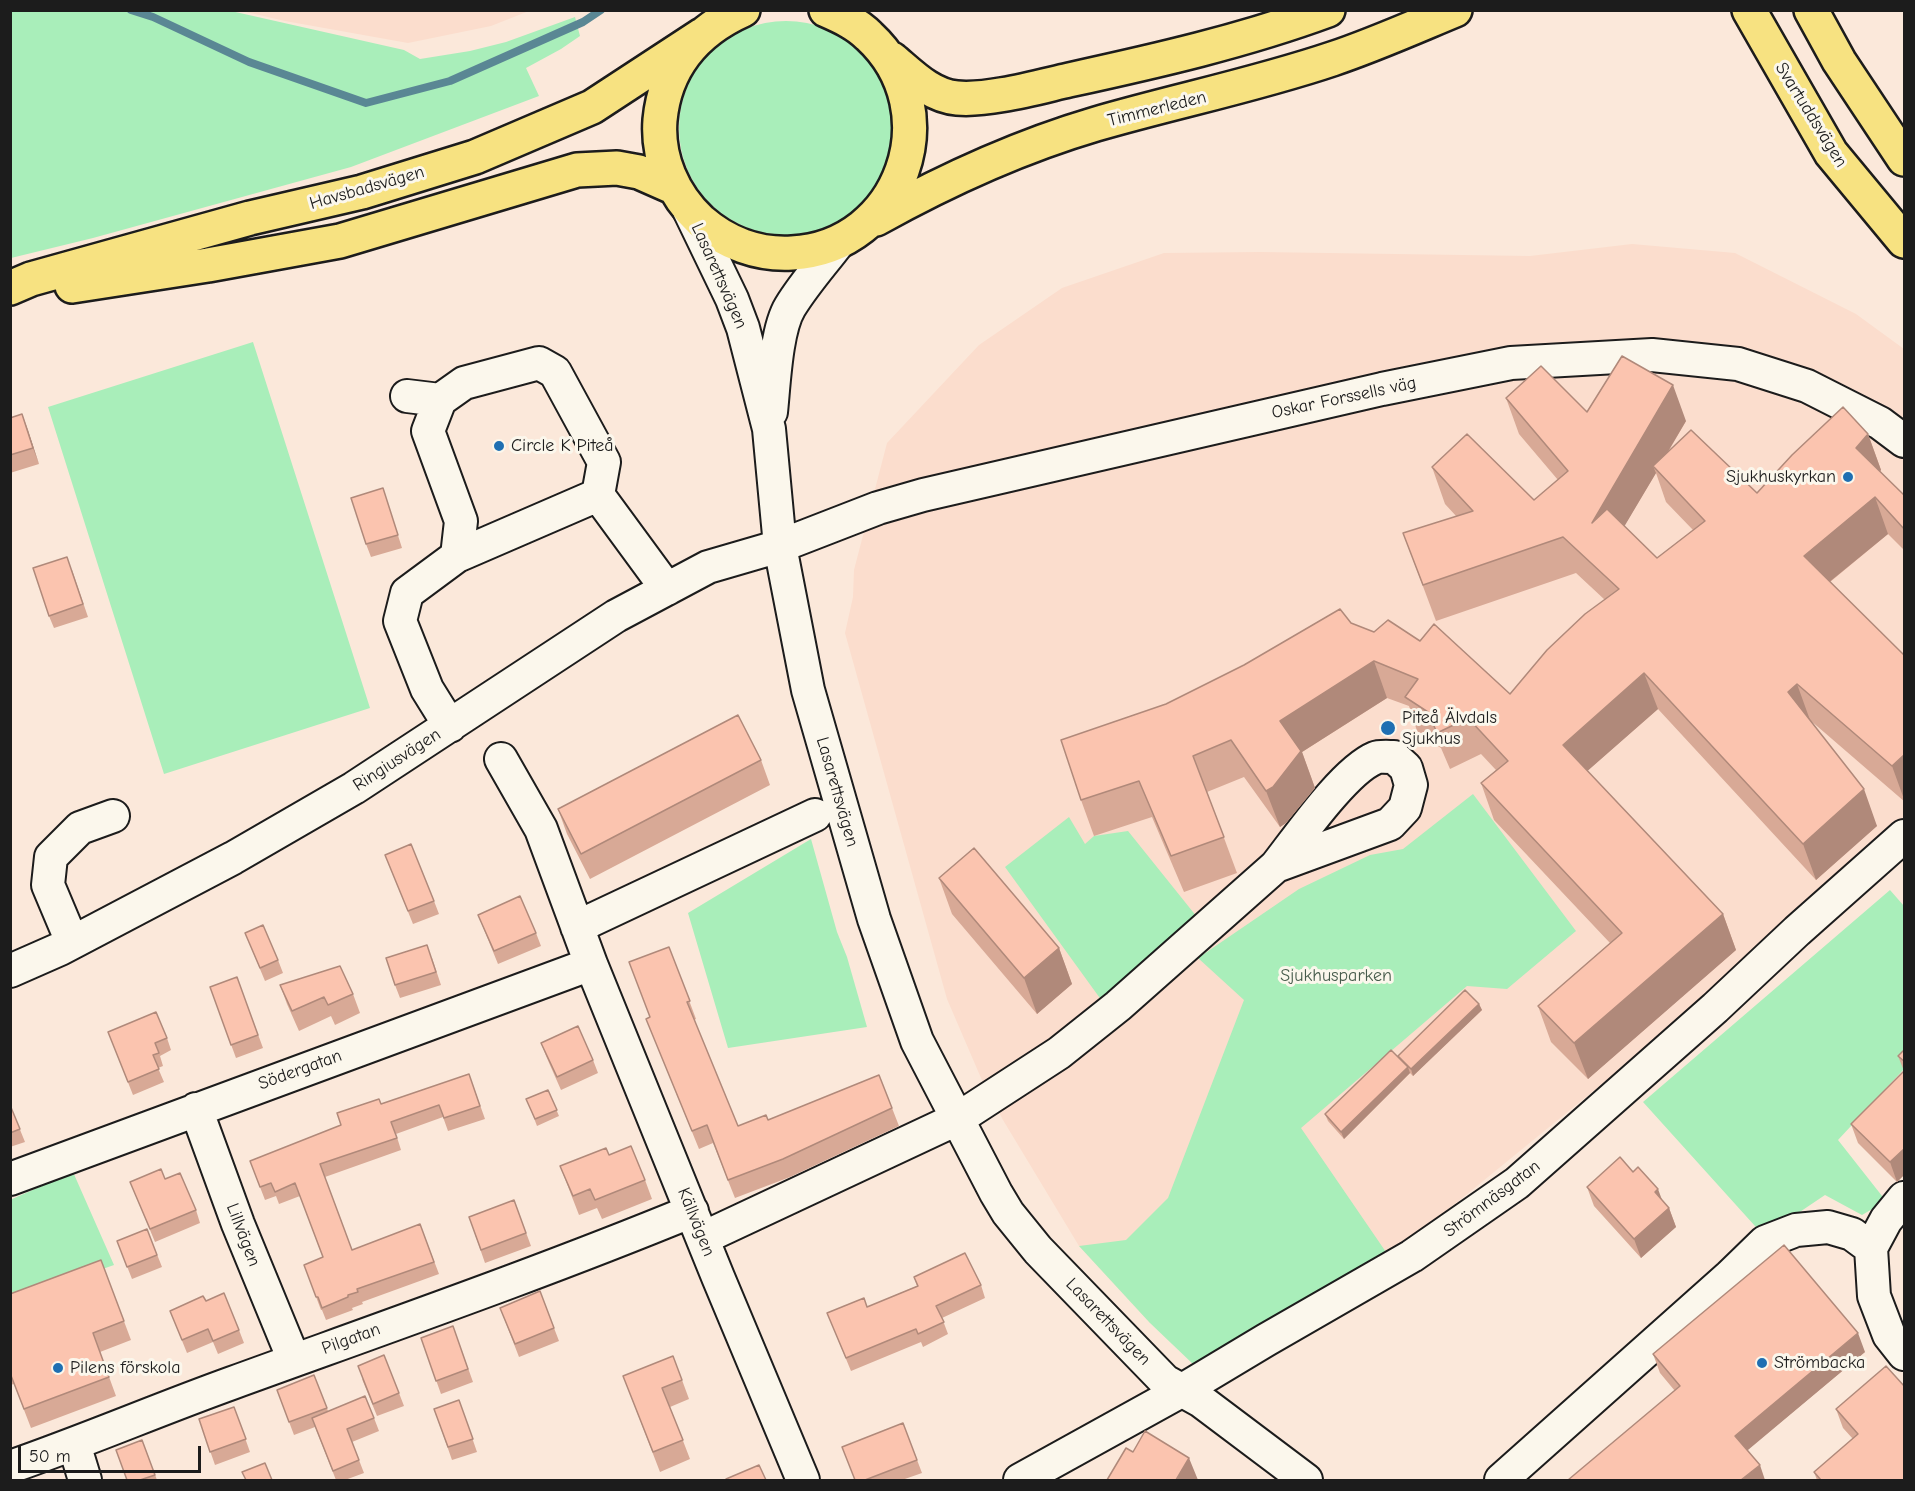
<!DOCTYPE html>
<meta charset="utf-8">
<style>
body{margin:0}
#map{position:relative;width:1915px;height:1491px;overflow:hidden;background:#fbe8da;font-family:"Comic Neue",sans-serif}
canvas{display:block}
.frame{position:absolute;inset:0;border:12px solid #1c1c1c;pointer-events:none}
.scale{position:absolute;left:18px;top:1446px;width:183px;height:27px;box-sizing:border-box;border:3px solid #1c1c1c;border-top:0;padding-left:8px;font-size:18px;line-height:21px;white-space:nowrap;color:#1c1c1c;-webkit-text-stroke:4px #fbf7ec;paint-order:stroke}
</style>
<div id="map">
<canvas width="1915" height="1491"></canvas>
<div class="frame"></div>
<div class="scale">50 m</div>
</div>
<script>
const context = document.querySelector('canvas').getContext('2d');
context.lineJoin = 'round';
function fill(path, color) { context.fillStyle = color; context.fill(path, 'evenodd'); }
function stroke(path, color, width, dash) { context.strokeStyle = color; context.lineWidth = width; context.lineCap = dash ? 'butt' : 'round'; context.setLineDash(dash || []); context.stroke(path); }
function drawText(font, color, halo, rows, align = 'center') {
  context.font = font + ' "Comic Neue",sans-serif'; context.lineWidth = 6; context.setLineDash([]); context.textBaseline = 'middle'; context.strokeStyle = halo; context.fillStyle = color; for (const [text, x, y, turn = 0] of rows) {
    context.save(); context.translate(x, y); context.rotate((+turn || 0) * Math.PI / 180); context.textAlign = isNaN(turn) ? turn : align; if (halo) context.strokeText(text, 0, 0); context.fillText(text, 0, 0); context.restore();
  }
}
const built = new Path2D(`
 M 242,11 L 529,10 L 529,11 L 491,26 L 408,43 L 285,21 Z
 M 1632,244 L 1735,253 L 1856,314 L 1904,349 L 1904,823 L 1717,990 L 1390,1257 L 1150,1323 L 1079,1246 L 1003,1120 L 981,1078 L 947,999 L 845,633 L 853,597 L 854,570 L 887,443 L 979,345 L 1062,288 L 1164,253 L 1260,252 L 1530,256 Z`);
const green = new Path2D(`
 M 10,11 L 231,11 L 404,50 L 420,59 L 470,51 L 506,42 L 575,17 L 580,36 L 561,49 L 526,68 L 539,96 L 351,167 L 93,238 L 11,258 Z
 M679 128a107 107 0 1 1 214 0a107 107 0 1 1-214 0Z
 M 253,342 L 370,708 L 164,774 L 48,407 Z
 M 1473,794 L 1576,931 L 1507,989 L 1467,986 L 1301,1128 L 1388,1255 L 1194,1365 L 1150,1323 L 1079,1246 L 1126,1240 L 1168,1198 L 1244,1000 L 1198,958 L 1299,889 L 1370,855 L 1403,849 Z
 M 1069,817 L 1085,844 L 1094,836 L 1128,831 L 1197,917 L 1102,1001 L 1005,867 Z
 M 811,839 L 837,932 L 847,957 L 867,1027 L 728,1048 L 688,913 Z
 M 1890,890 L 1904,906 L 1904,1069 L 1838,1140 L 1886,1201 L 1862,1215 L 1825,1195 L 1764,1236 L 1643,1102 Z
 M 73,1172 L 114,1265 L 11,1301 L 10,1200 Z`);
const stream = new Path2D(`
 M 131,10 L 153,17 L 249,62 L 366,103 L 450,81 L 583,22 L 601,10`);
const minor = new Path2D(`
 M 689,210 L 732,299 L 743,328 L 769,429 L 780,546 L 808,690 L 874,919 L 917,1041 L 996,1193 L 1008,1213 L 1038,1250 L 1165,1381 L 1201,1401 L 1306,1480
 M 407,396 L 440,400
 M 771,412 C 774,384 776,330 790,307 C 804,284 822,264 838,243
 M 457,556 L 598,495
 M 450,726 L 427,689 L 400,621 L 407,593 L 457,556 L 461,521 L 428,431 L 440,400 L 464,383 L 539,363 L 555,372 L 604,462 L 598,495 L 667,589
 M 501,759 L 541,829 L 591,964 L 718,1277 L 803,1480
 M 577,927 L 815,815
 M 72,942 L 48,885 L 51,857 L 80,828 L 113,816
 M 10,971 L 60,949 L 233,858 L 354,788 L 616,616 L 708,567 L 780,546 L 878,508 L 923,495 L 1382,389 L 1511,363 L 1652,355 L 1738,364 L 1807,386 L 1880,423 L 1904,441
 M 196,1109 L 238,1224 L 294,1360
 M 10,1179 L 591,964
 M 703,1238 L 959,1118 L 1059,1053 L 1118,1006 L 1276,866 L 1390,824 L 1405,808 L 1411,785 L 1406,768 L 1394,757 C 1389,757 1380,756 1375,758 C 1344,771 1298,838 1276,866
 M 1871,1248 L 1874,1296 L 1889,1335 L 1904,1354
 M 74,1444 L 85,1480
 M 10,1467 C 85,1441 157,1410 232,1383 C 386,1327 541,1273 692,1211
 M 1020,1480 L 1181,1391 L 1266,1340 L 1412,1256 L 1517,1183 L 1715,1008 L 1797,931 L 1904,836
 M 1501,1480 L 1730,1276 L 1765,1242 L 1796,1230 L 1828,1227 L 1852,1234 L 1871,1248 L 1886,1220 L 1904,1198`);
const major = new Path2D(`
 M 743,10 C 696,31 665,67 660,120 C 657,158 673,195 701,221 C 726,243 758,255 792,253 C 902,247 950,111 869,36 C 857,24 842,17 826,10
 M 1749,10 L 1831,153 L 1904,241
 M 1811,10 L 1839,61 L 1904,159
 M 892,59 C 911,75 931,96 957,98 C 988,101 1038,87 1069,80 C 1156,61 1244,41 1328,10
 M 876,219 C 948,179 1018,147 1096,124 C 1175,101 1255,85 1332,59 C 1374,45 1414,27 1455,10
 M 72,286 L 208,265 L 340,241 L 577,170 L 617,168 L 639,172 L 673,187
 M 10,288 L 31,279 L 250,218 L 362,192 L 475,157 L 592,107 L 702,35`);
const wall = new Path2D(`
 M 1506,398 L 1587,412 L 1686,421 L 1668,452 L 1757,493 L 1868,434 L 1881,470 L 1880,471 L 1905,496 L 1905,551 L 1888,534 L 1830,582 L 1905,656 L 1905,802 L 1810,720 L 1877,826 L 1816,880 L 1658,709 L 1587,771 L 1723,914 L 1736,950 L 1588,1079 L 1551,1042 L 1538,1006 L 1610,943 L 1494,820 L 1481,783 L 1496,770 L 1481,754 L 1450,769 L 1441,748 L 1418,734 L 1409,706 L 1387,698 L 1302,752 L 1315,788 L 1286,823 L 1280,827 L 1244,777 L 1207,792 L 1237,873 L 1184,892 L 1152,817 L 1094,836 L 1081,800 L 1166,704 L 1351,623 L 1374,632 L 1420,641 L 1510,694 L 1605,600 L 1576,573 L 1436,621 L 1403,533 L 1457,517 L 1445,504 L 1432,467 L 1534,500 L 1558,480 L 1519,434 ZM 1656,473 L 1666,502 L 1693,530 L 1657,558 L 1624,526 Z
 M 22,414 L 39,464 L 10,473 L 10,418 Z
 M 383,488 L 402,548 L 371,557 L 366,544 Z
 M 72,570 L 88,617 L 54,628 L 49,616 Z
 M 761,760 L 770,785 L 590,879 L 567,834 L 558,809 Z
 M 385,855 L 434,901 L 439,914 L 413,924 Z
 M 939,878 L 1059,948 L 1072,984 L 1037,1014 L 952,914 Z
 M 478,915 L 536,933 L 541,946 L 498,964 Z
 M 245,933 L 278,960 L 283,973 L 265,981 Z
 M 669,947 L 696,1019 L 694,1020 L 738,1126 L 768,1120 L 892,1108 L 899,1126 L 790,1177 L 735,1198 L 713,1143 L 699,1149 L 646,1019 L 650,1018 Z
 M 432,958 L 441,985 L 400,998 L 395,985 Z
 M 237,977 L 263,1048 L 236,1058 L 210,987 Z
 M 280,985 L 353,994 L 360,1013 L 335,1025 L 331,1016 L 299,1031 L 287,1004 Z
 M 1479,1004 L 1482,1010 L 1413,1076 L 1409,1072 L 1410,1073 L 1344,1139 L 1328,1121 L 1325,1114 Z
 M 108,1032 L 167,1038 L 171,1050 L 160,1056 L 163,1066 L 158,1068 L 164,1082 L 133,1095 Z
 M 541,1043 L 593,1060 L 598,1073 L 561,1090 L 546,1056 Z
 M 1905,1049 L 1905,1174 L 1897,1182 L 1858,1143 L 1851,1124 L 1904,1071 L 1898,1056 Z
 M 469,1074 L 485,1119 L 448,1131 L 443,1117 L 396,1134 L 401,1150 L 325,1177 L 352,1250 L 420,1224 L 439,1274 L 362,1302 L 363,1304 L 352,1308 L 353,1310 L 326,1320 L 322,1310 L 321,1310 L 304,1265 L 323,1258 L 300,1196 L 279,1204 L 276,1196 L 265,1200 L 250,1161 L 341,1125 L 381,1104 Z
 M 548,1090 L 559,1116 L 537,1126 L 529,1105 Z
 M 10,1105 L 25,1142 L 10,1147 Z
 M 609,1155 L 645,1180 L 652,1199 L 602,1219 L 597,1208 L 579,1215 L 560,1166 Z
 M 1633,1172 L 1669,1208 L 1676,1227 L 1641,1258 L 1594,1206 L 1587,1187 Z
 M 165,1179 L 196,1210 L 200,1223 L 155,1242 L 130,1182 Z
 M 514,1200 L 531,1246 L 485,1263 L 469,1217 Z
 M 147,1229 L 162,1267 L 132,1279 L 117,1241 Z
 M 101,1260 L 131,1340 L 100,1352 L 116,1396 L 31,1428 L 14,1384 L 10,1385 L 10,1294 Z
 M 914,1277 L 981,1285 L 985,1298 L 942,1318 L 948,1334 L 923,1347 L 921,1342 L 851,1371 L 827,1313 L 867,1307 L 917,1286 Z
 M 500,1308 L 554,1328 L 559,1341 L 519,1357 Z
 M 170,1311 L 239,1330 L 244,1343 L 218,1354 L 213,1342 L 187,1353 Z
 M 453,1326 L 473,1382 L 441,1394 L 421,1338 Z
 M 1865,1352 L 1747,1450 L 1675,1391 L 1660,1373 L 1653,1354 Z
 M 314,1375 L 328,1411 L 374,1418 L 379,1431 L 352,1442 L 364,1473 L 345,1480 L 336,1480 L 315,1427 L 294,1435 L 277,1390 Z
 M 623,1376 L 682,1380 L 689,1399 L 670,1407 L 690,1459 L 660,1472 Z
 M 362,1379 L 399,1393 L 404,1406 L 377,1416 Z
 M 459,1400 L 477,1452 L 452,1460 L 434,1409 Z
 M 234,1407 L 250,1452 L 215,1465 L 199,1419 Z
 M 1836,1409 L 1905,1480 L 1817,1480 L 1814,1472 L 1853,1439 L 1843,1428 Z
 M 903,1423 L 922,1473 L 902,1480 L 855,1480 Z
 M 142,1440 L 157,1480 L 127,1480 Z`);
const shadedWall = new Path2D(`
 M 1673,385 L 1686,421 L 1657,470 L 1653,466 L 1656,473 L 1605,559 L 1592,523 Z
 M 22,414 L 28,430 L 39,464 L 33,448 Z
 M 1868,434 L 1881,470 L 1870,484 L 1856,448 Z
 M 1875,497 L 1888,534 L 1817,592 L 1804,556 Z
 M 1374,661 L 1387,698 L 1302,752 L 1315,788 L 1286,823 L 1280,827 L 1266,791 L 1280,721 Z
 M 1644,673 L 1658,709 L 1576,781 L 1563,745 Z
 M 1797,684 L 1810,720 L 1788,692 Z
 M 1905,754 L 1905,802 L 1892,766 Z
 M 1864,789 L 1877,826 L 1816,880 L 1803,844 Z
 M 1723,914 L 1736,950 L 1588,1079 L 1574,1043 Z
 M 1059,948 L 1072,984 L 1037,1014 L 1024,978 Z
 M 1479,1004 L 1482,1010 L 1413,1076 L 1411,1069 Z
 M 1408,1067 L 1410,1073 L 1344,1139 L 1341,1132 Z
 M 1905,1148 L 1905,1174 L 1897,1182 L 1890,1162 Z
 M 1658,1189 L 1665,1208 L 1655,1192 Z
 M 1669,1208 L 1676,1227 L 1641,1258 L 1634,1239 Z
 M 1858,1333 L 1865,1352 L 1742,1455 L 1735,1436 Z
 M 1189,1458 L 1198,1480 L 1176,1480 Z
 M 1760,1465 L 1765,1480 L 1741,1480 Z`);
const building = new Path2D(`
 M 1622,356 L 1673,385 L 1592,523 L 1607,509 L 1657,558 L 1705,521 L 1653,466 L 1691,430 L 1757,493 L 1792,455 L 1843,407 L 1868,434 L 1856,448 L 1905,496 L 1905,530 L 1875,497 L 1804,556 L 1905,656 L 1905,754 L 1892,766 L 1797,684 L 1788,692 L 1864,789 L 1803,844 L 1644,673 L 1563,745 L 1723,914 L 1574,1043 L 1538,1006 L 1622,933 L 1481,783 L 1508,761 L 1468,718 L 1437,733 L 1428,712 L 1405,697 L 1418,679 L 1374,661 L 1280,721 L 1301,751 L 1273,787 L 1266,791 L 1231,740 L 1193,756 L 1224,837 L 1171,856 L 1139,781 L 1081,800 L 1061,740 L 1166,704 L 1244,665 L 1340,609 L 1351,623 L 1374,632 L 1388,620 L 1420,641 L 1434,624 L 1510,694 L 1547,650 L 1585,614 L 1619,589 L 1563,537 L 1423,585 L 1403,533 L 1473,511 L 1432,467 L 1467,434 L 1534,500 L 1568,471 L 1506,398 L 1541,366 L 1587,412 Z
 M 22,414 L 33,448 L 10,455 L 10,418 Z
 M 383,488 L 398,535 L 366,544 L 351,498 Z
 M 67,557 L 83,604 L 49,616 L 33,568 Z
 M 738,715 L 761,760 L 581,854 L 558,809 Z
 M 411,844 L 434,901 L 408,911 L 385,855 Z
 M 974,848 L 1059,948 L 1024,978 L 939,878 Z
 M 520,896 L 536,933 L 494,951 L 478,915 Z
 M 263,925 L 278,960 L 260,968 L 245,933 Z
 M 427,945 L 436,972 L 395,985 L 386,958 Z
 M 669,947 L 690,1001 L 687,1002 L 738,1126 L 766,1115 L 768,1120 L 879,1075 L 892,1108 L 783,1159 L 728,1180 L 707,1125 L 692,1131 L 646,1019 L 650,1017 L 629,962 Z
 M 340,966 L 353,994 L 328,1005 L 324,997 L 292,1011 L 280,985 Z
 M 237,977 L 258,1035 L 231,1045 L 210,987 Z
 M 1465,990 L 1479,1004 L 1411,1069 L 1398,1056 Z
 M 156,1012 L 167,1038 L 155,1043 L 159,1053 L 153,1055 L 159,1069 L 128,1082 L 108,1032 Z
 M 578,1026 L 593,1060 L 557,1077 L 541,1043 Z
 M 1905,1049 L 1905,1062 L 1898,1056 Z
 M 1391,1050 L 1408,1067 L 1341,1132 L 1325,1114 Z
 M 1905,1070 L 1905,1148 L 1890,1162 L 1851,1124 Z
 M 469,1074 L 480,1106 L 444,1118 L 439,1105 L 391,1122 L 397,1138 L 320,1164 L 352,1250 L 420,1224 L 434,1262 L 357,1289 L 358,1292 L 348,1295 L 348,1297 L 322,1308 L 318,1297 L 316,1297 L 304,1265 L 323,1257 L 295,1183 L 275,1192 L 271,1183 L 260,1187 L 250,1161 L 341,1125 L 337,1113 L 379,1099 L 381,1104 Z
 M 548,1090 L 557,1110 L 535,1119 L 526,1099 Z
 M 10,1105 L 20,1129 L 10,1133 Z
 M 631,1146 L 645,1180 L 595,1200 L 590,1189 L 573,1196 L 560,1166 L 606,1148 L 609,1155 Z
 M 1620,1157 L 1633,1172 L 1638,1167 L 1658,1189 L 1655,1192 L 1669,1208 L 1634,1239 L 1587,1187 Z
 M 161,1169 L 165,1179 L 180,1173 L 196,1210 L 150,1229 L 130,1182 Z
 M 514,1200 L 526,1233 L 481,1250 L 469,1217 Z
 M 147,1229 L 157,1255 L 127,1267 L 117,1241 Z
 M 1784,1245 L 1858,1333 L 1735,1436 L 1760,1465 L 1741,1480 L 1568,1480 L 1680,1386 L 1653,1354 Z
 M 965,1253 L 981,1285 L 936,1306 L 944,1322 L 918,1334 L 916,1329 L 846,1358 L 827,1313 L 864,1298 L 867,1307 L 918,1286 L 914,1277 Z
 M 101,1260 L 124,1321 L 93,1333 L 109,1377 L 24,1409 L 10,1373 L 10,1294 Z
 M 540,1291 L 554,1328 L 515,1344 L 500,1308 Z
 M 224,1293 L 239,1330 L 213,1341 L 208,1329 L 182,1340 L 170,1311 L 203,1296 L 206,1301 Z
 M 453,1326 L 468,1369 L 436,1381 L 421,1338 Z
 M 384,1355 L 399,1393 L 373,1404 L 358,1366 Z
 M 673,1356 L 682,1380 L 662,1388 L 683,1440 L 653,1452 L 623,1376 Z
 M 1886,1366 L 1905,1387 L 1905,1480 L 1821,1480 L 1814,1472 L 1858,1434 L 1836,1409 Z
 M 314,1375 L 327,1408 L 289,1422 L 277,1390 Z
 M 365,1396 L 374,1418 L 347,1429 L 359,1460 L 333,1471 L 312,1418 Z
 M 459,1400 L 473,1439 L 448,1447 L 434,1409 Z
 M 234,1407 L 246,1439 L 210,1452 L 199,1419 Z
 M 903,1423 L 917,1460 L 865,1480 L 855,1480 L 842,1447 Z
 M 1145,1431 L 1189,1458 L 1176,1480 L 1107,1480 L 1126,1448 L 1133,1452 Z
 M 142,1440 L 155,1475 L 140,1480 L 127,1480 L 116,1450 Z
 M 265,1463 L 272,1480 L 246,1480 L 242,1472 Z
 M 759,1465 L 766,1480 L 727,1480 L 726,1479 Z`);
const markers = [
 [499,446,6,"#1f6fb2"],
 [1848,477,6,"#1f6fb2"],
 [1388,728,8,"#1f6fb2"],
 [1762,1363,6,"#1f6fb2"],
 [58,1368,6,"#1f6fb2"]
];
const streetNames = [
 ["Timmerleden",1157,109,-14],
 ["Svartuddsvägen",1811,115,58],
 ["Havsbadsvägen",367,188,-16],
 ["Lasarettsvägen",719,276,66],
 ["Oskar Forssells väg",1344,398,-12],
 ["Ringiusvägen",397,760,-33],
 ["Lasarettsvägen",837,792,74],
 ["Södergatan",300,1070,-20],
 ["Strömnäsgatan",1492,1199,-37],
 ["Källvägen",696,1222,68],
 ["Lillvägen",243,1235,69],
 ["Lasarettsvägen",1108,1322,46],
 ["Pilgatan",351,1339,-20]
];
const poiNames = [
 ["Circle K Piteå",511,446],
 ["Sjukhuskyrkan",1836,477,"right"],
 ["Piteå Älvdals",1402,718],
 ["Sjukhus",1402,739],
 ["Strömbacka",1774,1363],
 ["Pilens förskola",70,1368]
];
const parkNames = [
 ["Sjukhusparken",1336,976]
];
fill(built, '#fbddcd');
fill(green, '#a9eeba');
stroke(stream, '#5a8794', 8);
stroke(minor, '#1c1c1c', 36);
stroke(major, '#1c1c1c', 38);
stroke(minor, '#fbf7ec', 32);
stroke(major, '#f7e281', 33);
fill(wall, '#d8a996');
fill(shadedWall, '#b0897a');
fill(building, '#fbc4af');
stroke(building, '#b0897a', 1.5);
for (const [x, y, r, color] of markers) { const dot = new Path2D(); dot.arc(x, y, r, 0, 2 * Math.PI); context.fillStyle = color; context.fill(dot); stroke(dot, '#fbf7ec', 2); }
drawText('18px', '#1c1c1c', '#fbf7ec', streetNames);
drawText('18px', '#1c1c1c', '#fbf7ec', poiNames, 'left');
drawText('18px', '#465b4b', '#fbf7ec', parkNames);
</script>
